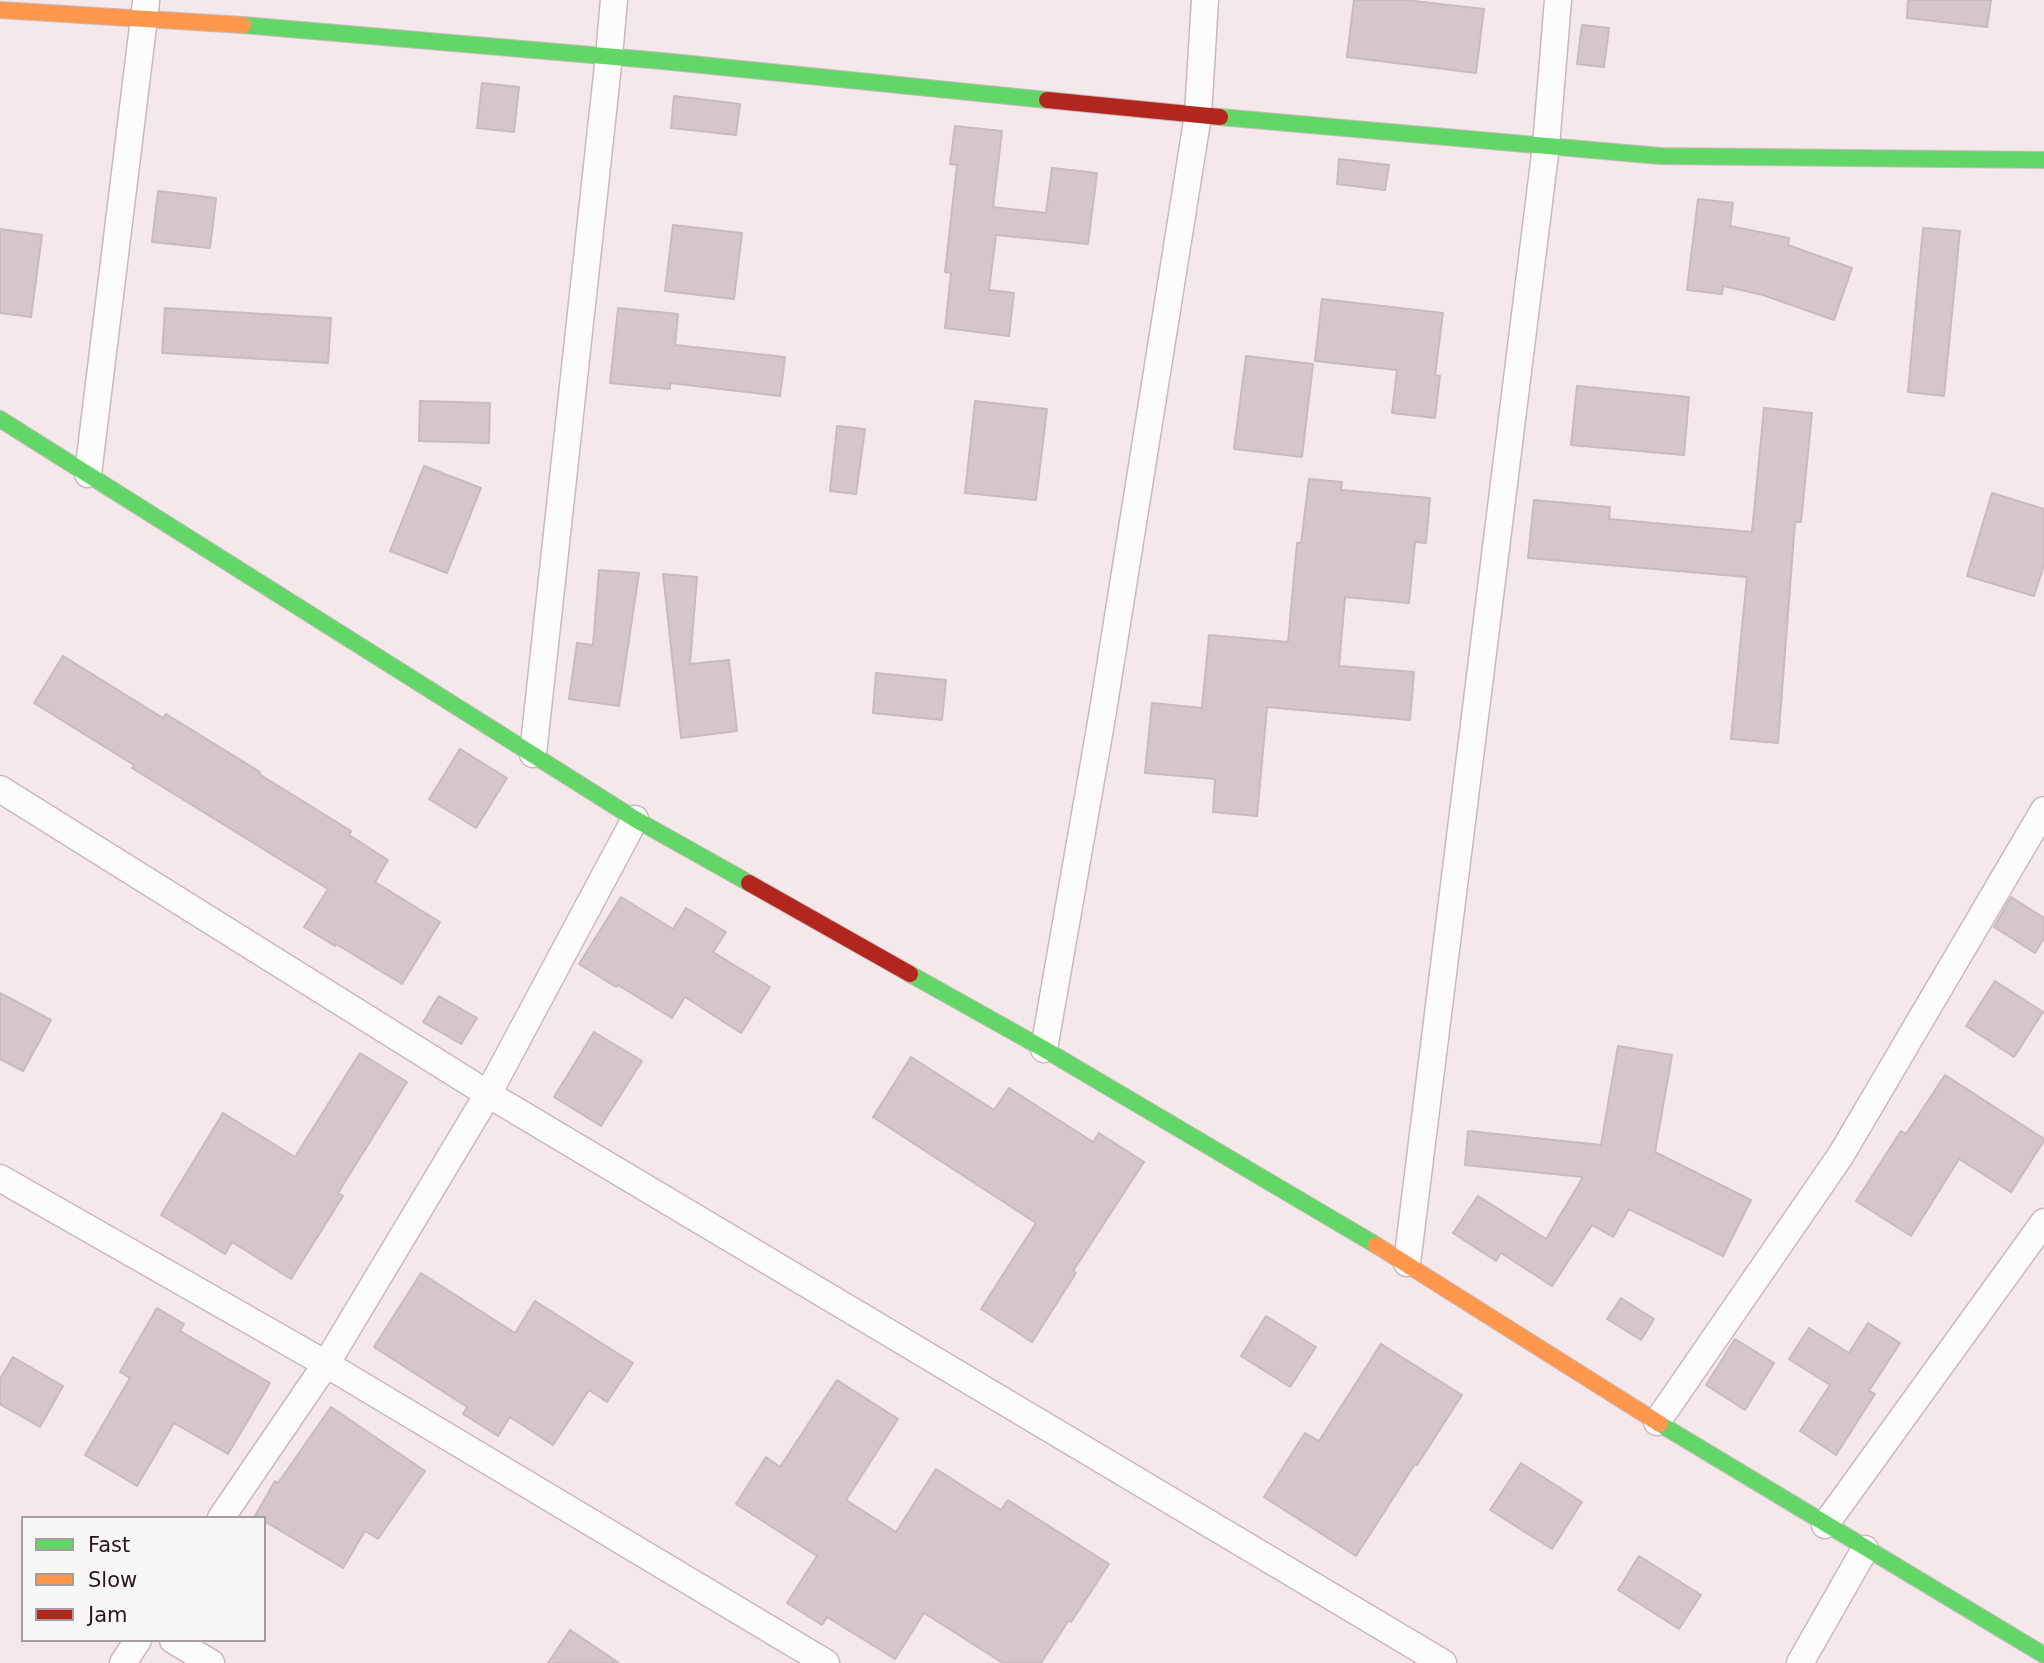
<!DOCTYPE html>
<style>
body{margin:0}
#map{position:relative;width:2044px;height:1663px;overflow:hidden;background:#f4e8eb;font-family:"DejaVu Sans",sans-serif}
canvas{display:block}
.legend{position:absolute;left:21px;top:1516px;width:245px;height:126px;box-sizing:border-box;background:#f7f7f7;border:2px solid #a59d9f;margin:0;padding:9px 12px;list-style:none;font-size:21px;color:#2a161c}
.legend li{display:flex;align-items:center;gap:14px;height:35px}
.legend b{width:35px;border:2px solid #a59d9f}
</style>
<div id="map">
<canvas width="2044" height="1663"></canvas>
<ul class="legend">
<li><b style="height:9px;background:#63d668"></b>Fast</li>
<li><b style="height:9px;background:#ff974d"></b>Slow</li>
<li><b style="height:9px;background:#b3261e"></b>Jam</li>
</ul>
</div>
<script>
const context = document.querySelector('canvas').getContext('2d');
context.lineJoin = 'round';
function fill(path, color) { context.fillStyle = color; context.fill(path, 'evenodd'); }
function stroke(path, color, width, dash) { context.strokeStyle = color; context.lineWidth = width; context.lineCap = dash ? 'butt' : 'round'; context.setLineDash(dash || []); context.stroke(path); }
const building = new Path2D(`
 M 1354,0 L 1405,0 L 1484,9 L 1476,73 L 1347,57 Z
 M 1908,0 L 1991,0 L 1987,27 L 1907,18 Z
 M 1582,25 L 1609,28 L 1604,67 L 1577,64 Z
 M 482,83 L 519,87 L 514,132 L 477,128 Z
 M 674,96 L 740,104 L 736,135 L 671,128 Z
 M 955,126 L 1002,131 L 993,207 L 1046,213 L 1052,168 L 1097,173 L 1088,244 L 996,235 L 989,290 L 1014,293 L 1009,336 L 945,328 L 951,273 L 945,272 L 957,165 L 950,164 Z
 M 1339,159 L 1389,165 L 1385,190 L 1337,184 Z
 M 158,191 L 216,198 L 210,248 L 152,242 Z
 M 1698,199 L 1733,203 L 1730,226 L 1789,238 L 1788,245 L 1852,268 L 1834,320 L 1763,295 L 1723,286 L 1722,294 L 1687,290 Z
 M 673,225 L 742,233 L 734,299 L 665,291 Z
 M 1923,228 L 1960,231 L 1944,396 L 1908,392 Z
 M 0,229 L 42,235 L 31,317 L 0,313 Z
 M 1322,299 L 1443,313 L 1435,375 L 1440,376 L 1435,418 L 1392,413 L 1397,370 L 1315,361 Z
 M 165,308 L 331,318 L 328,363 L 162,353 Z
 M 618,308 L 678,314 L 675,345 L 785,357 L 780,396 L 670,383 L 670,389 L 610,383 Z
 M 1246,356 L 1313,364 L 1302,457 L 1234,449 Z
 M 1577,386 L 1689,397 L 1684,455 L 1571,445 Z
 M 420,401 L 490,403 L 489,443 L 419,441 Z
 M 975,401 L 1047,409 L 1036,500 L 965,493 Z
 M 1764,408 L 1812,413 L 1801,522 L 1795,522 L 1778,743 L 1731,739 L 1747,577 L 1528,558 L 1534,500 L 1610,507 L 1609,519 L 1752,532 Z
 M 837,426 L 865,429 L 856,494 L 830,491 Z
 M 424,466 L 481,488 L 447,573 L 390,551 Z
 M 1309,479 L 1342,482 L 1341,490 L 1430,498 L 1426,543 L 1415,542 L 1409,603 L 1345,597 L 1339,666 L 1414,672 L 1410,720 L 1267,707 L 1257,816 L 1213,812 L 1215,779 L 1145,773 L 1152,703 L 1202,708 L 1209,635 L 1288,642 L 1297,543 L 1301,543 Z
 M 1992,493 L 2044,509 L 2044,565 L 2034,596 L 1967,576 Z
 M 599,570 L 639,573 L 619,706 L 569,699 L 577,643 L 593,645 Z
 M 663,574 L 697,577 L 690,664 L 729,660 L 737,731 L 681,738 Z
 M 63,656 L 163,718 L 166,714 L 260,772 L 259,774 L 351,831 L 349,835 L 388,860 L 375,882 L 440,922 L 402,984 L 336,944 L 335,946 L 304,927 L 328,889 L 132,768 L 134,765 L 34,703 Z
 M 876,673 L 946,680 L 942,720 L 873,713 Z
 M 460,749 L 507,778 L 476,828 L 429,799 Z
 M 621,897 L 673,929 L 686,908 L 726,932 L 713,952 L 770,987 L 741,1033 L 685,997 L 672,1018 L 618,985 L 616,987 L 579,964 Z
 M 2011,897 L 2044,918 L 2044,938 L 2035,953 L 1994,927 Z
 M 1995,981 L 2043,1012 L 2014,1057 L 1966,1026 Z
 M 0,993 L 51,1020 L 23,1071 L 0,1059 Z
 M 439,996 L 477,1018 L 461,1044 L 423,1022 Z
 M 594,1032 L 642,1061 L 601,1126 L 554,1097 Z
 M 1618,1046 L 1672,1055 L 1655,1152 L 1751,1200 L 1723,1256 L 1629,1209 L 1613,1237 L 1592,1225 L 1552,1286 L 1501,1253 L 1496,1261 L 1453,1233 L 1478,1196 L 1546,1239 L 1583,1177 L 1465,1165 L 1468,1131 L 1601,1145 Z
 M 360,1053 L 407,1082 L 338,1193 L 343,1196 L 291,1279 L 232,1242 L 225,1254 L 161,1215 L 223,1113 L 295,1157 Z
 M 911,1057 L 994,1110 L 1009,1088 L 1093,1142 L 1099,1133 L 1144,1162 L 1073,1271 L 1076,1273 L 1032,1342 L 981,1309 L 1036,1223 L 873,1117 Z
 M 1945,1075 L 2044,1139 L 2044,1141 L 2011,1192 L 1959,1159 L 1911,1236 L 1856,1201 L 1901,1131 L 1906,1134 Z
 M 421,1273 L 515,1333 L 535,1301 L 633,1363 L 607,1402 L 589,1390 L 553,1445 L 510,1417 L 498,1436 L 463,1414 L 467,1407 L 374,1347 Z
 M 1621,1298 L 1654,1319 L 1641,1340 L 1607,1319 Z
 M 157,1308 L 184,1324 L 180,1331 L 270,1383 L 228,1454 L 174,1423 L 137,1486 L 85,1455 L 130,1378 L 120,1372 Z
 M 1266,1316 L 1316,1347 L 1290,1387 L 1241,1356 Z
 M 1868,1323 L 1900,1343 L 1869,1391 L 1875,1394 L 1836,1455 L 1800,1431 L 1830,1385 L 1789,1359 L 1809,1328 L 1849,1353 Z
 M 1735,1339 L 1774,1363 L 1745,1410 L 1706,1385 Z
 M 1381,1344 L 1462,1395 L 1417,1465 L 1415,1464 L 1356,1556 L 1264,1497 L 1305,1433 L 1319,1441 Z
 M 13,1357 L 63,1386 L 40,1427 L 0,1404 L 0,1379 Z
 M 837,1380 L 898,1419 L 846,1500 L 896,1532 L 936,1469 L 1001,1510 L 1008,1500 L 1109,1564 L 1071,1622 L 1069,1620 L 1041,1663 L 1003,1663 L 924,1613 L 895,1659 L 827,1617 L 822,1625 L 787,1603 L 817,1556 L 736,1504 L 766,1457 L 780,1467 Z
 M 331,1407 L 425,1471 L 378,1539 L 365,1531 L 343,1568 L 264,1521 L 264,1518 L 255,1516 L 275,1481 L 278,1483 Z
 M 1521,1463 L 1582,1502 L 1552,1549 L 1490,1510 Z
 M 1639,1556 L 1701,1595 L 1679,1629 L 1618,1590 Z
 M 570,1630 L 619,1663 L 548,1663 Z`);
const street = new Path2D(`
 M 88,474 L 146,2
 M 533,754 L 609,56 L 614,0
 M 0,789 L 488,1094 L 1443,1663
 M 1044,1049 L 1102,717 L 1198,115 L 1205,0
 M 0,1178 L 326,1364 L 826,1663
 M 1407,1263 L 1546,146 L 1558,0
 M 1657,1422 L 1841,1155 L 2044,810
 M 221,1518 L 326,1364 L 488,1094 L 635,819
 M 1825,1525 L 2044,1222
 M 173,1640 L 211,1663
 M 123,1663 L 138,1640
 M 1800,1663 L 1865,1549`);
const fast = new Path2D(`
 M 243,25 L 662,61 L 1047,100
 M 1220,117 L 1660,156 L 2044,160
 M 0,419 L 635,819 L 749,883
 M 910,974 L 1044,1049 L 1376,1245
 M 1660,1424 L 2044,1655`);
const slow = new Path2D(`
 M 0,10 L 243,25
 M 1376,1245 L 1660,1424`);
const jam = new Path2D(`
 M 1047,100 L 1220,117
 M 749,883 L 910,974`);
fill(building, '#d5c6cd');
stroke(building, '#c8bac1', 2);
stroke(street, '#c9b9bd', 29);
stroke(fast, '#c9b9bd', 18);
stroke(slow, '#c9b9bd', 18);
stroke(jam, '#c9b9bd', 18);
stroke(street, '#fdfcfc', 26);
stroke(fast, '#63d668', 16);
stroke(slow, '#ff974d', 16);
stroke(jam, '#b3261e', 16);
</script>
